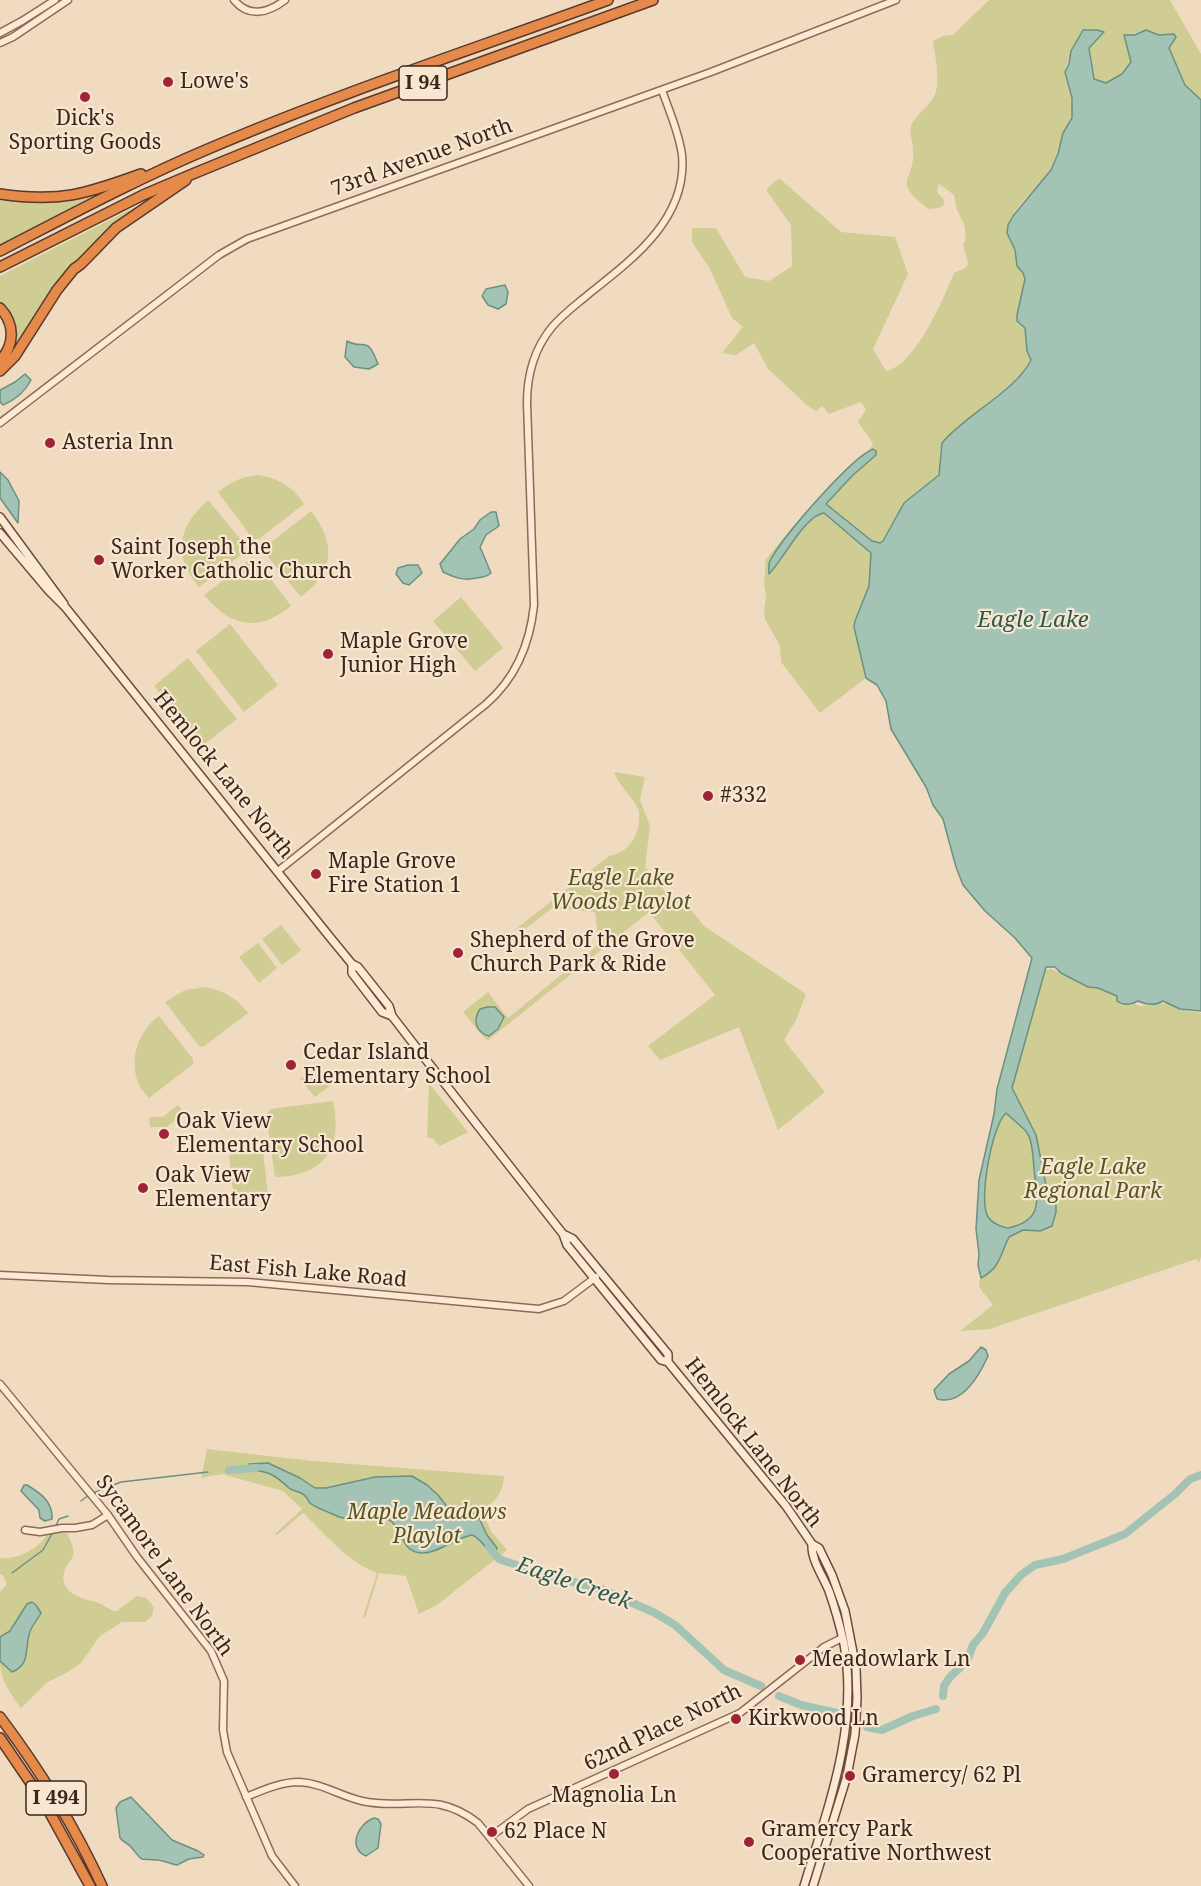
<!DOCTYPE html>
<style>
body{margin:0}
canvas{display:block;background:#f1dbc0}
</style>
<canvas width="1201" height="1886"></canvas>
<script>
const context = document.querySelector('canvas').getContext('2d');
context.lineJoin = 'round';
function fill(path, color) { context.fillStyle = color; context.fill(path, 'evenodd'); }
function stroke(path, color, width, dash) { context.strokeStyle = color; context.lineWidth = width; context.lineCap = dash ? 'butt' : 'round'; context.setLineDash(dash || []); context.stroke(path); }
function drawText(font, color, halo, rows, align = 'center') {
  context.font = font + ' "Noto Serif",serif'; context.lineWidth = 4.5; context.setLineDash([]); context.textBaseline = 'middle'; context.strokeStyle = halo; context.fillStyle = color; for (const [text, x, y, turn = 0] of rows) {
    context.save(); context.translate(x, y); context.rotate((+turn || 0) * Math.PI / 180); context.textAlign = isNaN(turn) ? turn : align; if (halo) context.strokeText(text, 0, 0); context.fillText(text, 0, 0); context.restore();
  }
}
const green = new Path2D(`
 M 989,0 L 1170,0 L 1201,54 L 1201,100 L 1186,85 L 1169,48 L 1176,37 L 1174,34 L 1159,35 L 1153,31 L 1141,31 L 1135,35 L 1124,35 L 1131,62 L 1122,74 L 1106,83 L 1094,79 L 1089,48 L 1104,32 L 1091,29 L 1083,30 C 1077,40 1064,66 1066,76 C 1068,91 1077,106 1070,121 C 1068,125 1065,127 1063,132 C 1060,146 1058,159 1050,171 C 1038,189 1015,204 1008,225 C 1005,236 1012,241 1015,250 C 1017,254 1015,260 1017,264 C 1018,269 1023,273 1026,279 L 1017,320 L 1025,328 L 1027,351 L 1031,360 C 1020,381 997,394 980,409 C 966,422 953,436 940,450 L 939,474 L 904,503 L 890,532 L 880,543 L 872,541 L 826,504 L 852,476 L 876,455 L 873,449 L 870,449 L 873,443 L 858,422 L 866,409 L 861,402 L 829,414 L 822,406 L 816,411 L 809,407 L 768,369 L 754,343 L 736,355 L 722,353 L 743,327 L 732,318 L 710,269 L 692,242 L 692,228 L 716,228 L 745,277 L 769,281 L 792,266 L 791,225 L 766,190 L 779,178 L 841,232 L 895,237 L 908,274 L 873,349 L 886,371 C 916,365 943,299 954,273 L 967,267 L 968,263 L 963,245 L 966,238 L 964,224 L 957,210 L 954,195 L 939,184 L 937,192 L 944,200 L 944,205 L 939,208 L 928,209 C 890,178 915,185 913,149 C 913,143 909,132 911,126 C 916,113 931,106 936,92 C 940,77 935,56 933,41 L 943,36 L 953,35 Z
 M 112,188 L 0,245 L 0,197 L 15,199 Z
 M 135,207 L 136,209 C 78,248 52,290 17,348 L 13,347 L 0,305 L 0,276 Z
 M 257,475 C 279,478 292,486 304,504 L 259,539 L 253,539 L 218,492 C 231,482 241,477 257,475 Z
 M 208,500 L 246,546 L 245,552 L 199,587 C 172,554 178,527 208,500 Z
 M 811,506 L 829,517 L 871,553 L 869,586 L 855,621 L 854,627 L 866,678 L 820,713 L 781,662 L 780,646 L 765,619 L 764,610 L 766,598 L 764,584 L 766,559 Z
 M 311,511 C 336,543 335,571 301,597 L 265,553 L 265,547 Z
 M 251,559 L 257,560 L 291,606 C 257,633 231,627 204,595 Z
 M 461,597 L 503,648 L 475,671 L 433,621 Z
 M 230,624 L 278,685 L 244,712 L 196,651 Z
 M 188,658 L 237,719 L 202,746 L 154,686 Z
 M 614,772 L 645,777 L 640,800 L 650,826 L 645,867 L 667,894 L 685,902 L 704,926 L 806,994 L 796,1020 L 784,1040 L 825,1092 L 778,1130 L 739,1027 L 660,1060 L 648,1046 L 715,995 L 649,912 L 487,1041 L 463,1012 L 488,992 L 508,1018 L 599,944 L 595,912 L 552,908 L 520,933 L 516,929 L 609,856 C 627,852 636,841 639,823 C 639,818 640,813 638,809 C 632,795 619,787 614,772 Z
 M 281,925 L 301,950 L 282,965 L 262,939 Z
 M 258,943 L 277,968 L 259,983 L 239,957 Z
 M 1051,969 L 1140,1006 L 1168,1003 L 1186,1011 L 1201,1013 L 1201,1257 L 1199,1263 L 1196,1259 L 990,1329 L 960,1331 L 993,1305 L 979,1287 L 984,1246 L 986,1168 L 1000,1107 L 1013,1082 L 1045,970 Z
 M 206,987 C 224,991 237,998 248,1013 L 203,1047 L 199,1046 L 165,1002 L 185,990 Z
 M 159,1016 L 193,1059 L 193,1064 L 149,1098 C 124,1074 134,1034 159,1016 Z
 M 318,1066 L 332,1084 L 315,1097 L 300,1079 Z
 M 429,1083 L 468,1132 L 440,1146 L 433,1139 L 427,1137 Z
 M 333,1101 C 343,1148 325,1176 275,1177 L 266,1115 L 270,1109 Z
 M 178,1105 L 184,1113 L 167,1127 L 150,1127 L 149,1117 L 163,1117 Z
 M 263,1151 L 268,1195 L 234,1199 L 229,1155 Z
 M 207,1449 L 313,1461 L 504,1476 C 502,1495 497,1499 482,1512 L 491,1531 L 507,1550 L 437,1605 L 419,1614 L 406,1576 L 379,1573 L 365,1618 L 363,1617 L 377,1573 C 347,1561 326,1535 303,1513 L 277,1535 L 275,1534 L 302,1509 L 283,1491 L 222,1474 L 201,1478 Z
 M 56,1532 L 67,1533 C 70,1540 75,1548 73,1556 C 71,1561 67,1564 65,1569 C 57,1591 78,1598 96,1602 C 104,1604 109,1611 117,1611 L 137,1596 L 146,1598 L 154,1607 L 152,1616 L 145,1622 L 122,1622 L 100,1636 L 81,1663 L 68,1672 L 48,1682 L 21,1708 C 10,1694 0,1679 0,1661 L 8,1669 L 27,1654 L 28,1636 L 40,1617 L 27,1604 L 10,1631 L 0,1637 L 0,1592 L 7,1584 L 2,1574 L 0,1575 L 0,1558 C 17,1560 38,1549 47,1535 Z`);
const water = new Path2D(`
 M 1083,30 L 1097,30 L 1104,32 L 1089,48 L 1094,79 L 1106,83 L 1122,74 L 1131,62 L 1124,35 L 1135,35 L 1146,30 L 1159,35 L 1174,34 L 1176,37 L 1169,48 L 1185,85 L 1201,100 L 1201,1011 L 1180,1009 L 1163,1001 C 1155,1006 1147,1005 1138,1001 C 1131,1005 1124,1006 1117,1001 L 1117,996 L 1098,988 L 1088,987 L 1061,973 L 1055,967 L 1046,967 L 1012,1088 L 1036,1135 L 1046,1185 L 1056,1205 L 1056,1212 L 1052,1226 L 1040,1231 L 1023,1230 L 1009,1237 C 1000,1255 1001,1267 981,1278 L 978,1265 L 979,1254 L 976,1229 L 979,1180 L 994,1114 L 997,1089 L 1032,958 L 1015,938 L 985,911 L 963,885 L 956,867 L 943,819 L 933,805 L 926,787 L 891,729 L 886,701 L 877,685 L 866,678 L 854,627 L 855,621 L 869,586 L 871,553 L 824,513 C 805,515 783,560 769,574 C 769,569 768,565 770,561 C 781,538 851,458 873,449 L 876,451 L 876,455 L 852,476 L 826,504 L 872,541 L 880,543 L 883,541 L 904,503 L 939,475 L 942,443 C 965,415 1016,391 1031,360 L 1027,351 L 1025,328 L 1017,321 L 1017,315 L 1025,279 L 1023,273 L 1017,266 L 1015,250 L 1007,233 L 1008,225 L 1013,216 L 1051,170 L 1058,154 L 1063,133 L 1072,118 L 1072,98 L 1065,72 L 1069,64 L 1071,51 ZM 1006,1113 L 1025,1130 L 1029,1136 C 1033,1147 1033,1158 1034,1169 C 1037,1198 1045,1220 1008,1228 C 1001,1227 992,1223 988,1217 C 978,1201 992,1125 1006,1113 Z
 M 505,285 L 508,292 L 506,304 L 498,309 L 488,305 L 482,296 L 486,289 Z
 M 347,341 C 365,351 366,333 378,364 L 369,369 L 354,367 L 345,357 Z
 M 25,374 L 31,380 C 25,392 15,400 3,405 L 0,402 L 0,390 L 15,382 Z
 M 0,472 L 8,480 L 19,501 L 18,523 L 0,498 Z
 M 491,512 L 496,512 L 499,526 L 486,535 L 480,547 L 491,573 C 486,578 484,576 477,578 C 463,581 456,578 443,572 L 440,564 L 460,539 L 474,529 L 480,520 Z
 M 408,565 L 418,565 L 422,573 L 409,585 L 403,583 L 396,574 L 398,568 Z
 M 487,1007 L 495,1007 L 504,1017 L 498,1029 L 489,1036 C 475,1032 473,1020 480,1009 Z
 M 981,1347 L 986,1350 L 988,1356 C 979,1376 962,1406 937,1399 L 934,1390 L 949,1374 L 969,1361 Z
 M 268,1463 L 300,1478 L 315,1488 L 326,1488 L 375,1477 L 412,1476 L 427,1485 L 438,1495 L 455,1517 L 475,1513 L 478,1516 L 487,1535 L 497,1548 L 495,1554 C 486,1551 482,1539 472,1535 C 456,1538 436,1554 421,1553 C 402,1552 404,1533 392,1522 C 382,1512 354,1522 339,1517 C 333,1514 314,1507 310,1503 C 307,1499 306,1495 301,1493 C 297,1491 292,1491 289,1488 C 275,1475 269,1471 249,1470 L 249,1464 Z
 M 24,1485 L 27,1485 C 40,1493 53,1501 52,1519 L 45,1521 L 40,1518 L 39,1510 L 21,1491 Z
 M 32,1602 L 36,1605 L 41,1613 C 37,1621 31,1626 29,1635 C 25,1650 30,1665 12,1672 L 0,1661 L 0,1637 L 10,1631 L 27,1604 Z
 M 131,1797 L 172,1840 L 198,1851 L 204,1855 L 203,1857 L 189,1859 L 177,1865 C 171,1864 165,1861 158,1860 C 138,1858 145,1864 131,1847 C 128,1843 124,1843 120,1838 L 116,1808 L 120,1802 Z
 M 374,1818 L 378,1819 L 381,1824 L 378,1848 L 366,1856 C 347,1848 358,1823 374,1818 Z`);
const stream = new Path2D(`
 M 93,1493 L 121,1482 L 208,1472
 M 81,1501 L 89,1495
 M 55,1528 L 59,1519 L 68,1516
 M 12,1573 L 43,1550 L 53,1532`);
const river = new Path2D(`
 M 229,1470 L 256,1468
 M 489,1547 L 499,1559 L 546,1575 L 601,1589 L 655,1613 L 675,1625 L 724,1670 L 761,1686
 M 779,1696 L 801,1705 L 837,1713
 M 943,1696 L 944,1686 L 950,1677 L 967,1661 L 973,1645 L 983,1633 L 1005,1593 L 1021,1575 L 1035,1565 L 1063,1559 L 1125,1534 L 1175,1494 L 1190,1479 L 1201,1475
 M 867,1727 L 882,1730 L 913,1716 L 936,1709`);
const tertiary = new Path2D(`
 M 234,0 C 249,18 268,13 285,0
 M 0,33 L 22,21 L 55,0
 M 0,43 L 13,37 L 68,0
 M 0,423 L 219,255 L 247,239 L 711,72 L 896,0
 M 278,871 L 486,704 C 516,678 530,644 534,605 L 527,403 C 527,375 534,349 552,327 C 563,314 577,304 590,293 C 633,259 688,218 682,155 C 679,132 669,111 662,90
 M 0,1275 L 108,1280 L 248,1282 L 539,1309 L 564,1301 L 596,1277
 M 0,1384 L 108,1515 L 137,1557 L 211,1651 L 224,1681 L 223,1730 L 227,1752 L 272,1856 L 295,1886
 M 25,1530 L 40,1532 L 62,1528 L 75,1528 L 92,1525 L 108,1515
 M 246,1797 C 263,1790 281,1782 299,1782 C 322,1783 340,1796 362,1801 C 408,1811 434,1789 478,1823 L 529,1886
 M 490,1837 L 528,1809 L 740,1713 L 824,1647 L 842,1638`);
const secondary = new Path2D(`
 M 0,517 L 64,604
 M 0,533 L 49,591 L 66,608 L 329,936 L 352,964 L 358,967 L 389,1006 L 392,1016 L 416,1047 L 563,1234 L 567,1245 L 661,1360 L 668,1362 L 786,1506 L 812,1544 L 819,1548 L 832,1575 L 845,1611 L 856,1668 L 857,1698 L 855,1734 L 847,1776 L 813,1886
 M 352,964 L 352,973 L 382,1012 L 392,1016
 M 563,1234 L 573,1239 L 668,1354 L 668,1362
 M 804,1886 C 828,1807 859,1728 844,1644 C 840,1626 835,1608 829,1591 C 823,1576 811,1560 812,1544`);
const motorway = new Path2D(`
 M 0,194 C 59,203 86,194 141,174
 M 0,251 C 68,216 137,179 208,149 C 339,93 474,49 608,0
 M 0,267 L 143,195 L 195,173 L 354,108 L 653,0
 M 0,308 C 15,324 15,344 0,361
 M 0,371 L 15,356 L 57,290 L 74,269 L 81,264 L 116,228 L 186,180
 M 0,1717 C 40,1770 74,1825 102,1886
 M 0,1738 L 45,1804 L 90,1886`);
const markers = [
 [168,82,6,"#9e2337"],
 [85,97,6,"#9e2337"],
 [50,443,6,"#9e2337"],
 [99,560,6,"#9e2337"],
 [328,654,6,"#9e2337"],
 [708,796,6,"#9e2337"],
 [316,874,6,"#9e2337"],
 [458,953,6,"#9e2337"],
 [291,1065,6,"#9e2337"],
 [164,1134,6,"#9e2337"],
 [143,1188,6,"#9e2337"],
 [800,1660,6,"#9e2337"],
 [736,1719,6,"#9e2337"],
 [614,1774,6,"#9e2337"],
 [850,1776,6,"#9e2337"],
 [492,1832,6,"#9e2337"],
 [749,1842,6,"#9e2337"]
];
const shields = [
 [423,83,48],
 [56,1798,60]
];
const shieldNames = [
 ["I 94",423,83],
 ["I 494",56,1798]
];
const poiNames = [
 ["Lowe's",180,82],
 ["Dick's",85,119,"center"],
 ["Sporting Goods",85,143,"center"],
 ["Asteria Inn",62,443],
 ["Saint Joseph the",111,548],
 ["Worker Catholic Church",111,572],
 ["Maple Grove",340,642],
 ["Junior High",340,666],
 ["#332",720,796],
 ["Maple Grove",328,862],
 ["Fire Station 1",328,886],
 ["Shepherd of the Grove",470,941],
 ["Church Park & Ride",470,965],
 ["Cedar Island",303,1053],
 ["Elementary School",303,1077],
 ["Oak View",176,1122],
 ["Elementary School",176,1146],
 ["Oak View",155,1176],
 ["Elementary",155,1200],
 ["Meadowlark Ln",812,1660],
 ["Kirkwood Ln",748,1719],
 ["Gramercy/ 62 Pl",862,1776],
 ["Magnolia Ln",614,1796,"center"],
 ["Gramercy Park",761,1830],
 ["Cooperative Northwest",761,1854],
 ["62 Place N",504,1832]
];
const streetNames = [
 ["73rd Avenue North",422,158,-20],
 ["Hemlock Lane North",223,775,51],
 ["East Fish Lake Road",308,1272,5],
 ["Hemlock Lane North",753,1443,52],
 ["Sycamore Lane North",164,1566,54],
 ["62nd Place North",663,1728,-26]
];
const parkNames = [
 ["Eagle Lake",621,879],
 ["Woods Playlot",621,903],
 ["Eagle Lake",1093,1168],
 ["Regional Park",1093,1192],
 ["Maple Meadows",427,1513],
 ["Playlot",427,1537]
];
const waterNames = [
 ["Eagle Lake",1033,621],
 ["Eagle Creek",574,1584,19]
];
fill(green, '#cfcd93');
fill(water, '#a3c3b5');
stroke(water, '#6a9181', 1.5);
stroke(stream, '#6a9181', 1.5);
stroke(river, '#a3c3b5', 8);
stroke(tertiary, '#8b6b57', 9);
stroke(secondary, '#6d4c3a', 10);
stroke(motorway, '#58392b', 12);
stroke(tertiary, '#fbe9d4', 6);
stroke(secondary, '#fbe9d4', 7);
stroke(motorway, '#e68a4b', 9);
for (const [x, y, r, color] of markers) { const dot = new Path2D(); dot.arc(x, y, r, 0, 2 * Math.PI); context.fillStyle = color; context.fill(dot); stroke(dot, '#f8e6d0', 2); }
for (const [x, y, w] of shields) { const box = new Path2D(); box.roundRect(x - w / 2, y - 17, w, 34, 4.5); context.fillStyle = '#f8e6d0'; context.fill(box); stroke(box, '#3a261c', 1.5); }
drawText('bold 20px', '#3a261c', null, shieldNames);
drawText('21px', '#3a261c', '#f8e6d0', poiNames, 'left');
drawText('21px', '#3a261c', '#f8e6d0', streetNames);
drawText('italic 21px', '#525721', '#f8e6d0', parkNames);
drawText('italic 22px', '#2a5a50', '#f8e6d0', waterNames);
</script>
